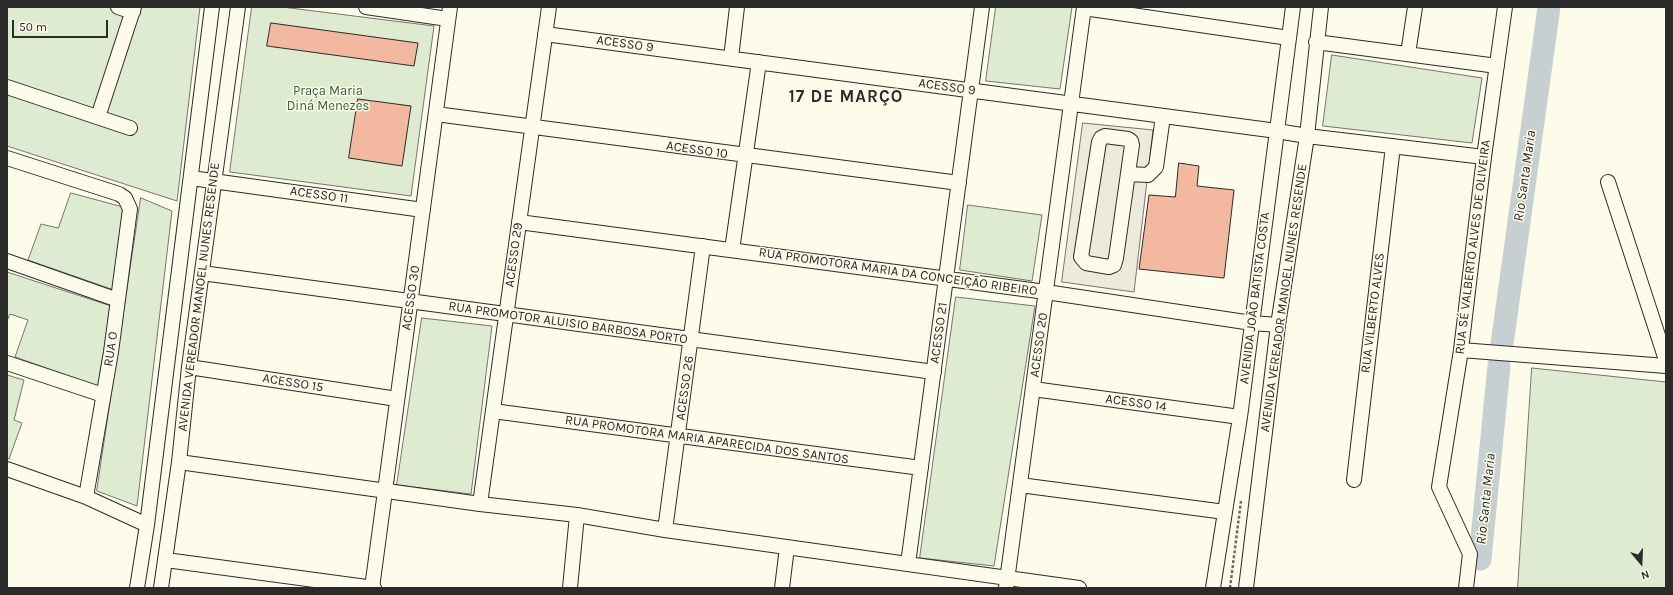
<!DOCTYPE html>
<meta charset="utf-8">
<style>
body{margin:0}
#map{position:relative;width:1673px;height:595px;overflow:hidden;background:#fdfbea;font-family:Karla,sans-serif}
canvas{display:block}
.frame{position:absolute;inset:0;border:8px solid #2b2b2b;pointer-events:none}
.north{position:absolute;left:1621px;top:543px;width:40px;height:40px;-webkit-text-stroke:3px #fdfbea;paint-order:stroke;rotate:161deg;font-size:11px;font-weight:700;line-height:16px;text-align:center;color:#2b2b2b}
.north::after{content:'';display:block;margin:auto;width:14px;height:18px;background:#2b2b2b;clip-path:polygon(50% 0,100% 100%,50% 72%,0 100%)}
.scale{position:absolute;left:12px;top:20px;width:96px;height:18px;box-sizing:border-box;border:2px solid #2b2b2b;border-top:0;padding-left:5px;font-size:12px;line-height:14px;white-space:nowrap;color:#2b2b2b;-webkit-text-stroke:3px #fdfbea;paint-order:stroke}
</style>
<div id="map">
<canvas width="1673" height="595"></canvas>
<div class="frame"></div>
<div class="north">N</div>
<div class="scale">50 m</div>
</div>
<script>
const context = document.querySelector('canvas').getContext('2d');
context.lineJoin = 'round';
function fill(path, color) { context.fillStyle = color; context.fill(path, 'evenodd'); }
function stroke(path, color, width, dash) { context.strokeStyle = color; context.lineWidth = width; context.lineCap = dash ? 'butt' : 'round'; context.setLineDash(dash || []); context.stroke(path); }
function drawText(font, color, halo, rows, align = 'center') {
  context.font = font + ' Karla,sans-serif'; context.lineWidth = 3; context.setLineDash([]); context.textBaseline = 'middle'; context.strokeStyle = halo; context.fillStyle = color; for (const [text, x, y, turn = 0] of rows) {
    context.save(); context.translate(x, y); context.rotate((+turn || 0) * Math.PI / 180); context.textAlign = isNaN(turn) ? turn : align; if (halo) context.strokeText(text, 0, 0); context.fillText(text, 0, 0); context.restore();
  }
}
const green = new Path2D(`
 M 7,7 L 200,7 L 177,201 L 7,146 Z
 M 252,7 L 282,7 L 434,26 L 411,196 L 230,172 Z
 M 996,7 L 1072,7 L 1060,89 L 986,81 Z
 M 1332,55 L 1482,78 L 1472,143 L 1323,126 Z
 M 71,193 L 123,207 L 114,290 L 28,260 L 41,224 L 58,228 Z
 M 141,198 L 172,211 L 137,506 L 97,491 Z
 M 968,205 L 1042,215 L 1032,281 L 960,270 Z
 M 7,272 L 111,306 L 98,386 L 15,357 L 28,320 L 10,314 L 7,321 Z
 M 956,297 L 1035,306 L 994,566 L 920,558 Z
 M 422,318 L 492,326 L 471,494 L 397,485 Z
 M 1532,368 L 1666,382 L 1666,588 L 1518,588 Z
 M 7,375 L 24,380 L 14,420 L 22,423 L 9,459 L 7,458 Z`);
const parking = new Path2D(`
 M 1083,123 L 1153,130 L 1134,292 L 1062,282 Z`);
const river = new Path2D(`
 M 1502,344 L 1549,7
 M 1480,559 L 1499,366`);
const building = new Path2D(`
 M 271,23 L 418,43 L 414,66 L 267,46 Z
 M 358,99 L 411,106 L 402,166 L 349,158 Z
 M 1179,163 L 1199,166 L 1197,186 L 1234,190 L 1224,278 L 1139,269 L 1149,195 L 1175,197 Z`);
const path = new Path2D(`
 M 1230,588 L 1241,501`);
const minor = new Path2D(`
 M 118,7 L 133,12
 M 366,7 L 448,19
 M 1084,8 L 1289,38
 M 545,34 L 1277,131 L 1307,136 L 1484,157
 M 1316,42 L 1497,66
 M 1408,54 L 1415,7
 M 731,58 L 737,7
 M 7,87 L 130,128
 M 436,114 L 959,183
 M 98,117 L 134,7
 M 1105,136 L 1128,139 L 1131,141 L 1132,145 L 1116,258 L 1114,265 L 1109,267 L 1086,263 L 1081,257 L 1099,142 L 1101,138 Z
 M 7,158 L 119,194 L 125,198 L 130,209 L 111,352 L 86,497
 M 1129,174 L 1148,175 L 1156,167 L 1163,116
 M 191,178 L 423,210
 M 1608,182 L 1666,360
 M 519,222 L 1046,292 L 1252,323 L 1278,325
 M 732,250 L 759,62
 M 7,261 L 118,300
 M 202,273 L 934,372
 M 1461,350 L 1666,366
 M 7,363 L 103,395
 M 189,367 L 397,399
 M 1033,389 L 1240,417
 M 493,411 L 921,468
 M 179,462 L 480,504 L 577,515 L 665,530 L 1079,588
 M 7,469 L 86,497 L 147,525
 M 1354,480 L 1393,146
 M 1020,485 L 1225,512
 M 480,504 L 549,7
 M 665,530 L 703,246
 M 166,560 L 374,588
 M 908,564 L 982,7
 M 137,588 L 147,525 L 212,7
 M 161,588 L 179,462 L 189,367 L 238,7
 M 372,588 L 450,7
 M 570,588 L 577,515
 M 782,588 L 787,547
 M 1006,588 L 1084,7
 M 1213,588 L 1240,417 L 1293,7
 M 1246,588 L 1278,325 L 1307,136 L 1321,7
 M 1466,588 L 1470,554 L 1439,487 L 1461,350 L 1484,157 L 1505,7`);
const streetNames = [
 ["ACESSO 9",625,44,8],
 ["ACESSO 9",947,87,8],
 ["ACESSO 10",697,150,8],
 ["ACESSO 11",319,195,8],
 ["RUA SÉ VALBERTO ALVES DE OLIVEIRA",1473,247,-83],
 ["ACESSO 29",514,255,-82],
 ["RUA PROMOTORA MARIA DA CONCEIÇÃO RIBEIRO",898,272,8],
 ["AVENIDA VEREADOR MANOEL NUNES RESENDE",199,297,-83],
 ["ACESSO 30",411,298,-82],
 ["AVENIDA JOÃO BATISTA COSTA",1255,298,-83],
 ["AVENIDA VEREADOR MANOEL NUNES RESENDE",1284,298,-82],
 ["RUA VILBERTO ALVES",1373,313,-83],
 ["RUA PROMOTOR ALUISIO BARBOSA PORTO",568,323,8],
 ["ACESSO 21",939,333,-82],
 ["ACESSO 20",1039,345,-82],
 ["RUA O",111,349,-81],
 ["ACESSO 15",293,383,9],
 ["ACESSO 26",685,388,-82],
 ["ACESSO 14",1136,403,8],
 ["RUA PROMOTORA MARIA APARECIDA DOS SANTOS",707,440,8]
];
const parkNames = [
 ["Praça Maria",328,91],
 ["Diná Menezes",328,106]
];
const waterNames = [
 ["Rio Santa Maria",1525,176,-82],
 ["Rio Santa Maria",1486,499,-84]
];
const districtNames = [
 ["17 DE MARÇO",846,97]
];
fill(green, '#deebd1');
stroke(green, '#74746e', 1);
fill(parking, '#eceadb');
stroke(parking, '#74746e', 1);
stroke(river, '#c7d0d0', 23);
fill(building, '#f2b8a0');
stroke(building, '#2b2b2b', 1);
stroke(minor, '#2b2b2b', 16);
stroke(path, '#6a6964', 2.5, [3, 2]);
stroke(minor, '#fdfbea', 14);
drawText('13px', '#2b2b2b', '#fdfbea', streetNames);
drawText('13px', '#34623c', '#fdfbea', parkNames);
drawText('italic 14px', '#2b2b2b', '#fdfbea', waterNames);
context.letterSpacing = '1px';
drawText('bold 17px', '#2b2b2b', '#fdfbea', districtNames);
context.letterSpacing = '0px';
</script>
